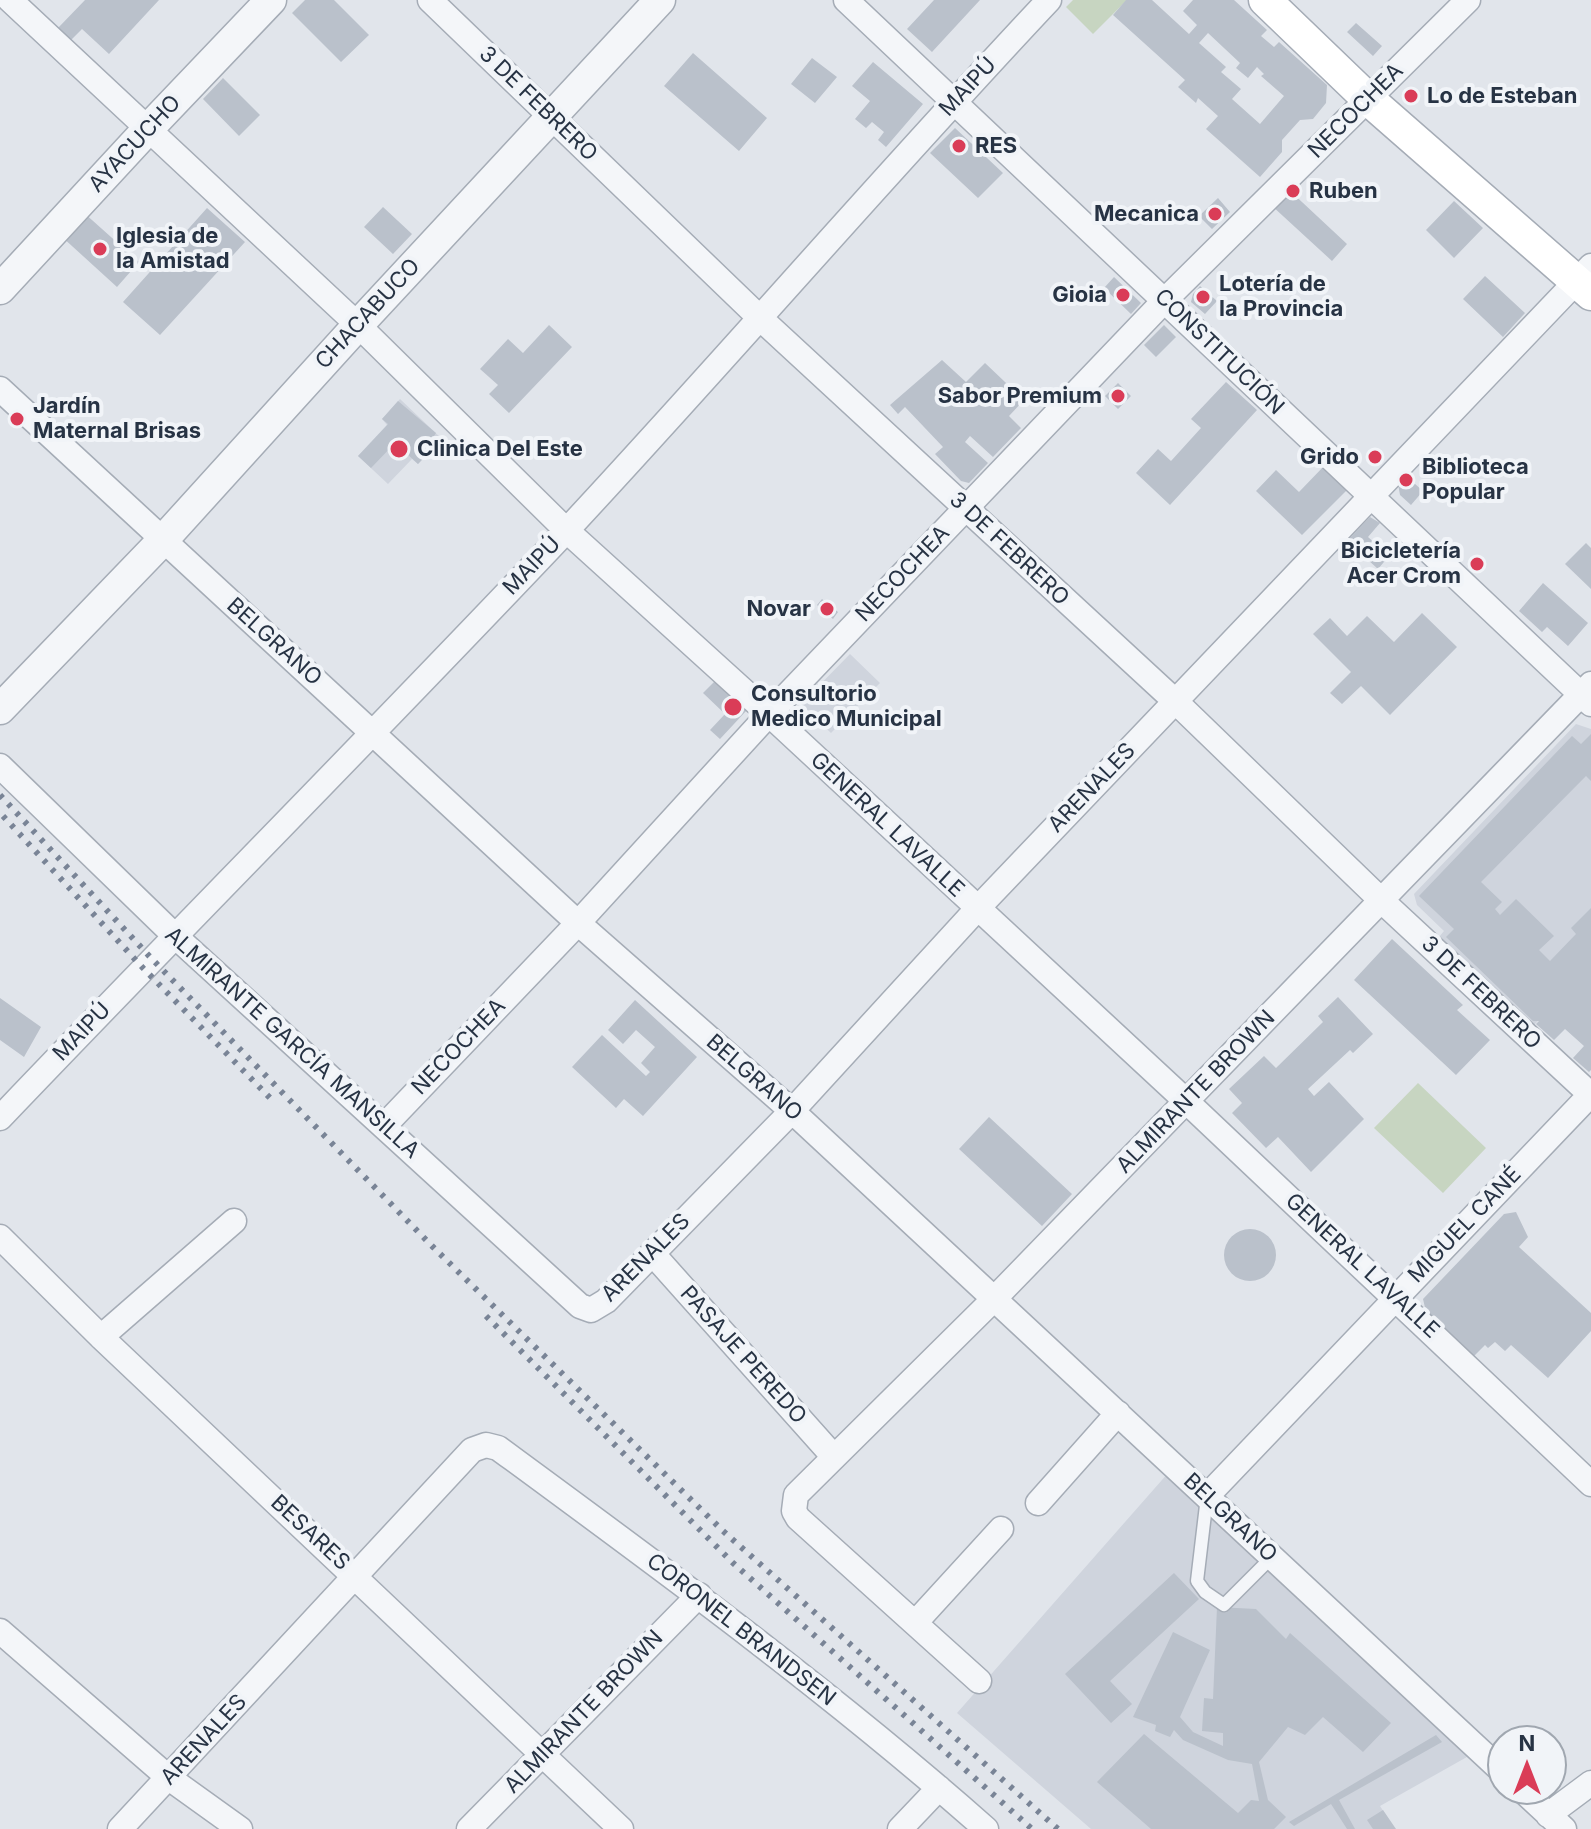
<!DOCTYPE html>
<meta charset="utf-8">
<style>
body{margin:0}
#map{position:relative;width:1591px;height:1829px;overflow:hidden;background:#e1e5eb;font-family:Inter,sans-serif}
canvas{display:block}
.north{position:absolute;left:1487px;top:1725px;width:80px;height:80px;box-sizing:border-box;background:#f1f4f8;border:2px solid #a0a7b0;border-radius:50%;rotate:0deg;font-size:22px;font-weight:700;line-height:32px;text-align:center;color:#273344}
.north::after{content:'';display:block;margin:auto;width:28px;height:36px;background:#da3c57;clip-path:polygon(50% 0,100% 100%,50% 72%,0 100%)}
</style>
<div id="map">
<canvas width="1591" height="1829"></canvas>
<div class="north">N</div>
</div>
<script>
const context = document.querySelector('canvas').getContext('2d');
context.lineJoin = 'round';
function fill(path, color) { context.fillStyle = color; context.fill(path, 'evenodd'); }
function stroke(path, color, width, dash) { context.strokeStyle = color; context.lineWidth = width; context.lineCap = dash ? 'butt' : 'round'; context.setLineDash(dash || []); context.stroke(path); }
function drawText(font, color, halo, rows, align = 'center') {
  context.font = font + ' Inter,sans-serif'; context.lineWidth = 8; context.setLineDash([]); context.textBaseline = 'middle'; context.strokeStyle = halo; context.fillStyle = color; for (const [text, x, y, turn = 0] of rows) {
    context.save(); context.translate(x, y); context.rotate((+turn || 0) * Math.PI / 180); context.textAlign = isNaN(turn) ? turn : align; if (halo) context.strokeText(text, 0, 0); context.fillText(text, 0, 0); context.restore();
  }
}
const built = new Path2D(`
 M 400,399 L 442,439 L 418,464 L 412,459 L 388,484 L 358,456 L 387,425 L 382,419 Z
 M 850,654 L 880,683 L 831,733 L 801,704 Z
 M 1576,724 L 1591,729 L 1591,967 L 1534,1025 L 1439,937 L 1444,931 L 1417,905 L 1414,894 Z
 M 1169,1472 L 1474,1753 L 1380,1806 L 1395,1829 L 1091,1829 L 957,1713 Z`);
const green = new Path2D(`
 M 1073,0 L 1127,0 L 1093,34 L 1066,7 Z
 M 1418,1083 L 1486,1148 L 1443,1193 L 1374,1128 Z`);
const building = new Path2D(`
 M 85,0 L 159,0 L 109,54 L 82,29 L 71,40 L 58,28 Z
 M 305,0 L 334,0 L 369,35 L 341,62 L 292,13 Z
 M 934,0 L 980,0 L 932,52 L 907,29 Z
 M 1126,0 L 1152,0 L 1189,34 L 1197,25 L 1183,11 L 1193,0 L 1234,0 L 1267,30 L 1261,36 L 1274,47 L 1279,42 L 1327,85 L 1326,103 L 1313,119 L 1300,120 L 1282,140 L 1282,152 L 1260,177 L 1206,129 L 1218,116 L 1198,98 L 1196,103 L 1178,87 L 1185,80 L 1113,15 ZM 1208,33 L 1240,63 L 1236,68 L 1248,78 L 1257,67 L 1264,74 L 1261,76 L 1284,96 L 1260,124 L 1232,99 L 1241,89 L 1221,72 L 1226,67 L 1199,43 Z
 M 1356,23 L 1382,46 L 1373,56 L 1347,32 Z
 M 693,53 L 767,118 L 739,151 L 664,86 Z
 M 812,58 L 837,77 L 815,103 L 791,84 Z
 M 873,62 L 923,104 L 886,147 L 878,140 L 884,132 L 872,122 L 866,128 L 855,119 L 870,101 L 852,86 Z
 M 223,78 L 260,115 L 239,136 L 203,99 Z
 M 955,128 L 1003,173 L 978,198 L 930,153 Z
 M 1287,188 L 1347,244 L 1332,261 L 1271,205 Z
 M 1218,198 L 1230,212 L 1212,229 L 1199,216 Z
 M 1454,201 L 1483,228 L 1454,258 L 1426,230 Z
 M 383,207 L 412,234 L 393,254 L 364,227 Z
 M 207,208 L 245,242 L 160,335 L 123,302 Z
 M 83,212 L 139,262 L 117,287 L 61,236 Z
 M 1485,276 L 1525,313 L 1503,337 L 1463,299 Z
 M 1114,277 L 1141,303 L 1131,314 L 1104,288 Z
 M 1200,286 L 1217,301 L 1205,314 L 1191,302 L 1193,294 Z
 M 549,325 L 572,347 L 509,413 L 489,394 L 498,385 L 480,369 L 508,339 L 523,353 Z
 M 1164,325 L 1176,337 L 1156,357 L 1144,345 Z
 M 942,360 L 966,382 L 985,363 L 1024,400 L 1009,416 L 1021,428 L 993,457 L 970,436 L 965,442 L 988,463 L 969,483 L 961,481 L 935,454 L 943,447 L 905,407 L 898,414 L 890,405 Z
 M 1226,382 L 1257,410 L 1170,505 L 1136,473 L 1158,449 L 1171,461 L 1201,428 L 1191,419 Z
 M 1118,383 L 1131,396 L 1118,409 L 1105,396 Z
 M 398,401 L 436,433 L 434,436 L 440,441 L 418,464 L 395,443 L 371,468 L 358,456 L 388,424 L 382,419 Z
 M 1325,465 L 1349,488 L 1302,535 L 1256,491 L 1276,470 L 1299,492 Z
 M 1406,476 L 1423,491 L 1411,505 L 1400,495 L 1398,484 Z
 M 1370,517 L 1380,523 L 1368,537 L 1389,556 L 1378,569 L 1347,541 Z
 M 1586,543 L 1591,548 L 1591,589 L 1565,564 Z
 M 1543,583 L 1588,623 L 1568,646 L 1547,627 L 1542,632 L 1519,611 Z
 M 822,599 L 838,612 L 833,619 L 817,605 Z
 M 1422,613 L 1457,647 L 1390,715 L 1361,686 L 1342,704 L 1330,693 L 1351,672 L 1313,634 L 1330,618 L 1347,636 L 1367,616 L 1394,642 Z
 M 719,677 L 747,710 L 720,739 L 710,730 L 725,714 L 703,693 Z
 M 1591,734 L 1591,781 L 1586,776 L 1481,882 L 1502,902 L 1495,909 L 1500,915 L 1516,899 L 1554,936 L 1539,950 L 1550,961 L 1576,934 L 1571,928 L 1591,908 L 1591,1070 L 1589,1072 L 1573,1058 L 1584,1046 L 1565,1029 L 1554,1040 L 1536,1024 L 1539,1021 L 1533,1021 L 1446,937 L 1454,929 L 1419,896 L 1572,736 L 1581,744 Z
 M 1392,939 L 1463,1005 L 1457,1010 L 1490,1040 L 1456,1075 L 1354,980 Z
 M 1338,997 L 1373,1034 L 1353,1053 L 1350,1050 L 1308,1089 L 1314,1096 L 1329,1082 L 1364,1119 L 1311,1172 L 1278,1137 L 1266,1148 L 1232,1113 L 1242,1103 L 1229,1089 L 1264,1056 L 1276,1068 L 1323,1022 L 1318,1016 Z
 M 0,998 L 41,1027 L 24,1057 L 0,1040 Z
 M 635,1000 L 697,1057 L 643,1116 L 624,1099 L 616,1108 L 572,1067 L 602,1035 L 646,1076 L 650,1072 L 641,1063 L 655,1047 L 636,1030 L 623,1044 L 608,1030 Z
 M 989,1117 L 1072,1194 L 1042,1226 L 959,1149 Z
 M 1516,1212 L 1528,1237 L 1519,1247 L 1591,1313 L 1591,1331 L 1548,1378 L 1511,1345 L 1505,1351 L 1495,1342 L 1488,1348 L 1485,1345 L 1474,1356 L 1426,1312 L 1423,1299 L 1504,1214 Z
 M1224 1255a26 26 0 1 1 52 0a26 26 0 1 1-52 0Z
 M 1174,1573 L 1199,1599 L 1110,1681 L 1132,1704 L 1111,1723 L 1065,1674 Z
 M 1217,1607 L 1256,1609 L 1286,1639 L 1290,1633 L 1391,1723 L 1363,1752 L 1323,1717 L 1305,1735 L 1288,1727 L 1259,1762 L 1268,1800 L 1286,1817 L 1274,1829 L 1151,1829 L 1097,1782 L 1144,1734 L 1238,1813 L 1251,1800 L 1259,1801 L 1252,1764 L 1228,1760 L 1183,1740 L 1174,1730 L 1170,1737 L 1155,1731 L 1156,1725 L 1133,1717 L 1173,1632 L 1210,1650 L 1180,1717 L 1193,1732 L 1223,1746 L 1223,1733 L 1202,1731 L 1204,1698 L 1213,1699 Z
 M 1436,1735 L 1442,1742 L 1339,1800 L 1355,1829 L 1347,1829 L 1331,1804 L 1294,1826 L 1289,1822 Z
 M 1383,1810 L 1396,1829 L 1373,1829 L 1367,1820 Z`);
const service = new Path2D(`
 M 1207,1497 L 1197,1581 L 1205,1592 L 1224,1605 L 1272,1557`);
const minor = new Path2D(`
 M 10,0 L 358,325 L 566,530 L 769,714 L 1186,1101 L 1591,1484
 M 430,0 L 761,319 L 1175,701 L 1382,901 L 1591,1095
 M 846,0 L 1591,704
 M 0,389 L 578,923 L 792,1111 L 1503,1772
 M 0,766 L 174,935 L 580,1306 L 591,1310 L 606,1301 L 792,1111 L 977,909 L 1591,266
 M 0,1118 C 188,921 380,728 567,530 C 730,355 885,174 1049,0
 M 384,1126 L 578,923 L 769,714 L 1165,300 L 1468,0
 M 0,1237 L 101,1337 L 621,1829
 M 652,1253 L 834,1457
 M 101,1337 L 234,1221
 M 1207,1496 L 1591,1094
 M 1038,1503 L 1118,1413
 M 915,1623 L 1001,1529
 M 0,1631 L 169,1778 L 240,1829
 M 979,1681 L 798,1518 L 794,1511 L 796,1495 L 995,1298 L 1591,684
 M 1521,1789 L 1564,1829
 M 1548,1815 L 1591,1783
 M 120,1829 L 472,1450 L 486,1445 L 498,1448 C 664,1570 831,1692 986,1829
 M 469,1829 L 699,1595
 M 900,1829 L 939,1788`);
const tertiary = new Path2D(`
 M 0,289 L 147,130 L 271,0
 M 0,709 L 163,540 L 358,325 L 660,0`);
const secondary = new Path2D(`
 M 1265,0 L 1368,99 L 1591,294`);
const rail = new Path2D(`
 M 0,795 L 152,959 L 432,1246 L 723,1531 L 1058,1829
 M 3,816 L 143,968 L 275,1103
 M 486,1316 L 733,1563 L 1032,1829`);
const markers = [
 [1411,96,8,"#da3c57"],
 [959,146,8,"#da3c57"],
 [1293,191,8,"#da3c57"],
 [1215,214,8,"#da3c57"],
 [100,249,8,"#da3c57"],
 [1123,295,8,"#da3c57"],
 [1203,297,8,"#da3c57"],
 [1118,396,8,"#da3c57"],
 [17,419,8,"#da3c57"],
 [399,449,10,"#da3c57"],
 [1375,457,8,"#da3c57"],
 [1406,480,8,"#da3c57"],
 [1477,564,8,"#da3c57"],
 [827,609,8,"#da3c57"],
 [733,707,10,"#da3c57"]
];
const streetNames = [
 ["MAIPÚ",968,87,-47],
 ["3 DE FEBRERO",538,104,44],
 ["NECOCHEA",1356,111,-45],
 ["AYACUCHO",135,144,-47],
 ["CHACABUCO",368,314,-47],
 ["CONSTITUCIÓN",1219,352,44],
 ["3 DE FEBRERO",1009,549,43],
 ["MAIPÚ",532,566,-46],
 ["NECOCHEA",903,574,-46],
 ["BELGRANO",274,642,42],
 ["ARENALES",1092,788,-46],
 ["GENERAL LAVALLE",887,825,43],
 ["3 DE FEBRERO",1481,993,43],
 ["MAIPÚ",82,1032,-46],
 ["ALMIRANTE GARCÍA MANSILLA",292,1043,42],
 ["NECOCHEA",459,1047,-46],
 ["BELGRANO",754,1078,41],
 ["ALMIRANTE BROWN",1196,1092,-46],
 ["MIGUEL CANÉ",1465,1225,-46],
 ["ARENALES",646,1258,-45],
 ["GENERAL LAVALLE",1362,1266,43],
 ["PASAJE PEREDO",743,1355,48],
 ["BELGRANO",1230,1518,43],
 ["BESARES",310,1533,43],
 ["CORONEL BRANDSEN",741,1630,38],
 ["ALMIRANTE BROWN",584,1712,-46],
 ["ARENALES",204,1740,-47]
];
const poiNames = [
 ["Lo de Esteban",1427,96],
 ["RES",975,146],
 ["Ruben",1309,191],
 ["Mecanica",1199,214,"right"],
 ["Iglesia de",116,236],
 ["la Amistad",116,261],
 ["Lotería de",1219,284],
 ["la Provincia",1219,309],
 ["Gioia",1107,295,"right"],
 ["Sabor Premium",1102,396,"right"],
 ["Jardín",33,406],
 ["Maternal Brisas",33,431],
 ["Clinica Del Este",417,449],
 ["Grido",1359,457,"right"],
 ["Biblioteca",1422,467],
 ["Popular",1422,492],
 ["Bicicletería",1461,551,"right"],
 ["Acer Crom",1461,576,"right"],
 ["Novar",811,609,"right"],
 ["Consultorio",751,694],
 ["Medico Municipal",751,719]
];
fill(built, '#cfd4dd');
fill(green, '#c7d5c1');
fill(building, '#bac1cb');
stroke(service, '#a5acb6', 15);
stroke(minor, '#a5acb6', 27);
stroke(tertiary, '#a5acb6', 33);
stroke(secondary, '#a5acb6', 35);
stroke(service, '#f4f6f9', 12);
stroke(minor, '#f4f6f9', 24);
stroke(tertiary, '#f4f6f9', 30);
stroke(secondary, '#fff', 32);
stroke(rail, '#798496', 6, [4, 8]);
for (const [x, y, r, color] of markers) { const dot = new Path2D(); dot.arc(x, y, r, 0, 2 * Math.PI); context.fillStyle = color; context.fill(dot); stroke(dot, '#f1f4f8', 3); }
drawText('22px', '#273344', '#f1f4f8', streetNames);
drawText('bold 22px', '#273344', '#f1f4f8', poiNames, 'left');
</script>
